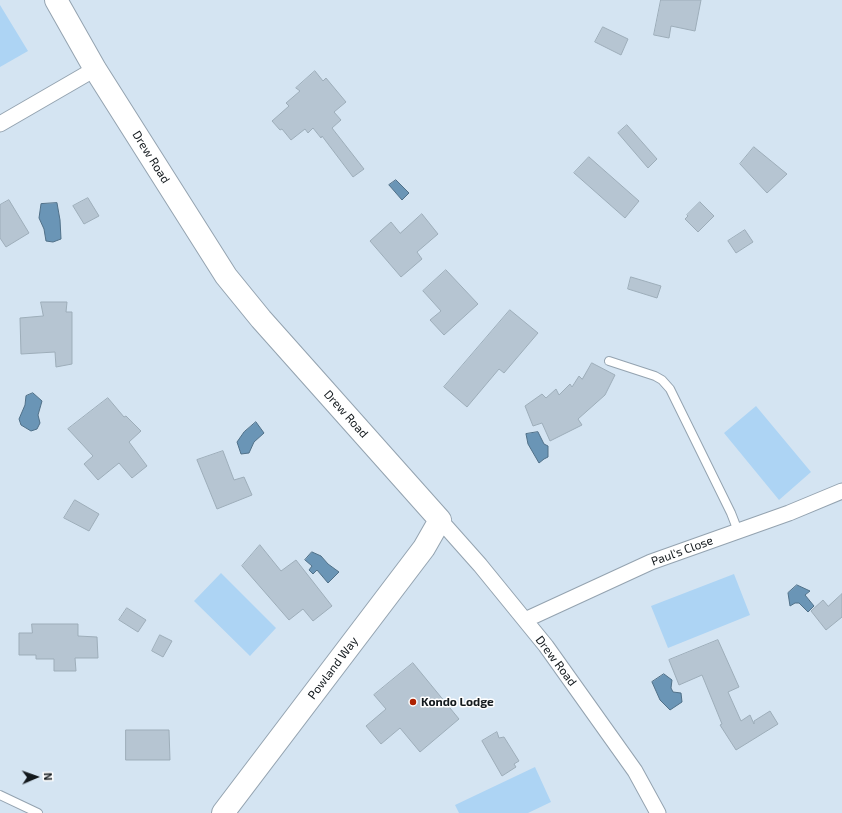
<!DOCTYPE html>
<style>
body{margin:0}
#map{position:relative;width:842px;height:813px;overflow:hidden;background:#d4e4f2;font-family:"Exo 2",sans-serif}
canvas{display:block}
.north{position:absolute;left:16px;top:757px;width:40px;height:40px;-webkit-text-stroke:3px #fff;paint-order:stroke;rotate:88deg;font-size:11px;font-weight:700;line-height:16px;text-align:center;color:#13191d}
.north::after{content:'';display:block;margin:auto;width:14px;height:18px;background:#13191d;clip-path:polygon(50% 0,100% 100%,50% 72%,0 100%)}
</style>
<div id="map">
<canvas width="842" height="813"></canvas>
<div class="north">N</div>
</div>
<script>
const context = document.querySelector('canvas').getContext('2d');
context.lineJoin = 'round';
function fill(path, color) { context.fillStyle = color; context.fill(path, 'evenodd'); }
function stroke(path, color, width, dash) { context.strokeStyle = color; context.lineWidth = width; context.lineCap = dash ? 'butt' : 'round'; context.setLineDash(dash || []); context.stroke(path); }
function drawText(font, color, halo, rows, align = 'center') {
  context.font = font + ' "Exo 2",sans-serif'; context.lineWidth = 3; context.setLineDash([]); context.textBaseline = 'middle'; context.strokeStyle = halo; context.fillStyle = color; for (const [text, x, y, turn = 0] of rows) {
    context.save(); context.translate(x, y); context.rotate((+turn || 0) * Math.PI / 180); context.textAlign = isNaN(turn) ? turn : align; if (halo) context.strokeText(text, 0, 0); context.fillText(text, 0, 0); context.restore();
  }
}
const green = new Path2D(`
 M 0,5 L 28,51 L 0,67 Z
 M 756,406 L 811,472 L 779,500 L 724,433 Z
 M 221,573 L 276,628 L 250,656 L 194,601 Z
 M 734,574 L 750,615 L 668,648 L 651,606 Z
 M 535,767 L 551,802 L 528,813 L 459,813 L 455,805 Z`);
const water = new Path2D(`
 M 396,180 L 409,193 L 402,200 L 389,185 Z
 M 57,203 L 60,220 L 61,239 L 53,242 L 46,241 L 44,229 L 39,218 L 41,204 Z
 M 33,393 L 42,401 L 38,415 L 40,423 L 37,429 L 31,431 L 21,425 L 19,419 L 25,405 L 26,396 Z
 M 256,422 L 264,433 L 254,442 L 249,453 L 241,454 L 237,442 L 244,432 Z
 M 538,432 L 544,444 L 548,446 L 548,457 L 544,459 L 539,463 L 528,444 L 526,434 Z
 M 312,552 L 321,556 L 328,564 L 339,572 L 328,583 L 317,570 L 313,574 L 309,570 L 312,566 L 305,560 Z
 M 797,585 L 810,591 L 805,595 L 814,606 L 808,612 L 799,603 L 795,603 L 790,606 L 788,593 Z
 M 664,674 L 672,680 L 671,688 L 673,692 L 681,693 L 682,702 L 670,710 L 660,700 L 652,682 Z`);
const building = new Path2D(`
 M 661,0 L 701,0 L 695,31 L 671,26 L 669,38 L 654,35 Z
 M 603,27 L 628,39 L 621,55 L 595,42 Z
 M 315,71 L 323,81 L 326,78 L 346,102 L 334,112 L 341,120 L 332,128 L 364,169 L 353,177 L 322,136 L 321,138 L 313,128 L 308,133 L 305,129 L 291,140 L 282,129 L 280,130 L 272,121 L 289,106 L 286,103 L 300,91 L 296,88 Z
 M 627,125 L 657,159 L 648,168 L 618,133 Z
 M 754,147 L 787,174 L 767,193 L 740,164 Z
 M 589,157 L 639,201 L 625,218 L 574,173 Z
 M 88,198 L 99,216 L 84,224 L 73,206 Z
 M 9,200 L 29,233 L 6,247 L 0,238 L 0,205 Z
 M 700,202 L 714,216 L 698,232 L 685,219 L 688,216 L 687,215 Z
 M 422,214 L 438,234 L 417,252 L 422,259 L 401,277 L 370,241 L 391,222 L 400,233 Z
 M 745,230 L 753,242 L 736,253 L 728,241 Z
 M 446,270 L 478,304 L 444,335 L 430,320 L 441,311 L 423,291 Z
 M 631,277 L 661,286 L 657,298 L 628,289 Z
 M 41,302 L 67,302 L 66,312 L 72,312 L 72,364 L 56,367 L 55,352 L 21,354 L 20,318 L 43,316 Z
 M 510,310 L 538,333 L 504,373 L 499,369 L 467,407 L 444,387 Z
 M 592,363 L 615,375 L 605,395 L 578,419 L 582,425 L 550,441 L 542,423 L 533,426 L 525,406 L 542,394 L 546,398 L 556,389 L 559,395 L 570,384 L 572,387 L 579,376 L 582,379 Z
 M 108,398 L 124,417 L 126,416 L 141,431 L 129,442 L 147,466 L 132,478 L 119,463 L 98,480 L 84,464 L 93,456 L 68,429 Z
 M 223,451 L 234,480 L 244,477 L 252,495 L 217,509 L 197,460 Z
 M 75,500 L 99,514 L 89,531 L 64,518 Z
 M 260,545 L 281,571 L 296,560 L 332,606 L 313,621 L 303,609 L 289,620 L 242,566 Z
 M 842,594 L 842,617 L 826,630 L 811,611 L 823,600 L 828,606 Z
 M 127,608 L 146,620 L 138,632 L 119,620 Z
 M 32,624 L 78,624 L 78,636 L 97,637 L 98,658 L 75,658 L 76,671 L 54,671 L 54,659 L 36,659 L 36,655 L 19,655 L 19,633 L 32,633 Z
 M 160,635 L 172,641 L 163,657 L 152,651 Z
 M 718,640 L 739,687 L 728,692 L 741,721 L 750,715 L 754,724 L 754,721 L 770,711 L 778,724 L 736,750 L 720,725 L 722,724 L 702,675 L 679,685 L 669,660 Z
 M 413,663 L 459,719 L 420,752 L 400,728 L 381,744 L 366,726 L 386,709 L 374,695 Z
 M 126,730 L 169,730 L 170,760 L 126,760 Z
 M 497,732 L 499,738 L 504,737 L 519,761 L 514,764 L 516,767 L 502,776 L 482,741 Z`);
const lane = new Path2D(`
 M 609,361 L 655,376 L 662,380 L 670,389 L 731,513 L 738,531
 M 0,795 L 38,813`);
const street = new Path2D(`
 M 0,124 L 95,69
 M 440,520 L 480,565 L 546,646 L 635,771 L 658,813
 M 525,620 L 651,562 L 789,513 L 842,491`);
const secondary = new Path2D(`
 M 56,0 L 95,69 L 226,276 L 261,319 L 440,520 L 424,548 L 223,813`);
const markers = [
 [413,702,4,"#ae2100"]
];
const streetNames = [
 ["Drew Road",151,157,58],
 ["Drew Road",346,414,48],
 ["Paul's Close",682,551,-20],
 ["Drew Road",556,661,53],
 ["Powland Way",333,668,-53]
];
const poiNames = [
 ["Kondo Lodge",421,702]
];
fill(green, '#add4f4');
fill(water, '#6a95b6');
stroke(water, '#507088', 1);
fill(building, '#b6c5d2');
stroke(building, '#9dadb9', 1);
stroke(lane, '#94a3b0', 10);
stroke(street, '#94a3b0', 17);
stroke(secondary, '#94a3b0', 24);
stroke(lane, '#fff', 8);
stroke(street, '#fff', 15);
stroke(secondary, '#fff', 22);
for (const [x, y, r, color] of markers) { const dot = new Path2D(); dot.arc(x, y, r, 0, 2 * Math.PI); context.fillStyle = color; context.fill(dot); stroke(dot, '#fff', 1.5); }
drawText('12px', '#13191d', '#fff', streetNames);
drawText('bold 12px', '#13191d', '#fff', poiNames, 'left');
</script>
